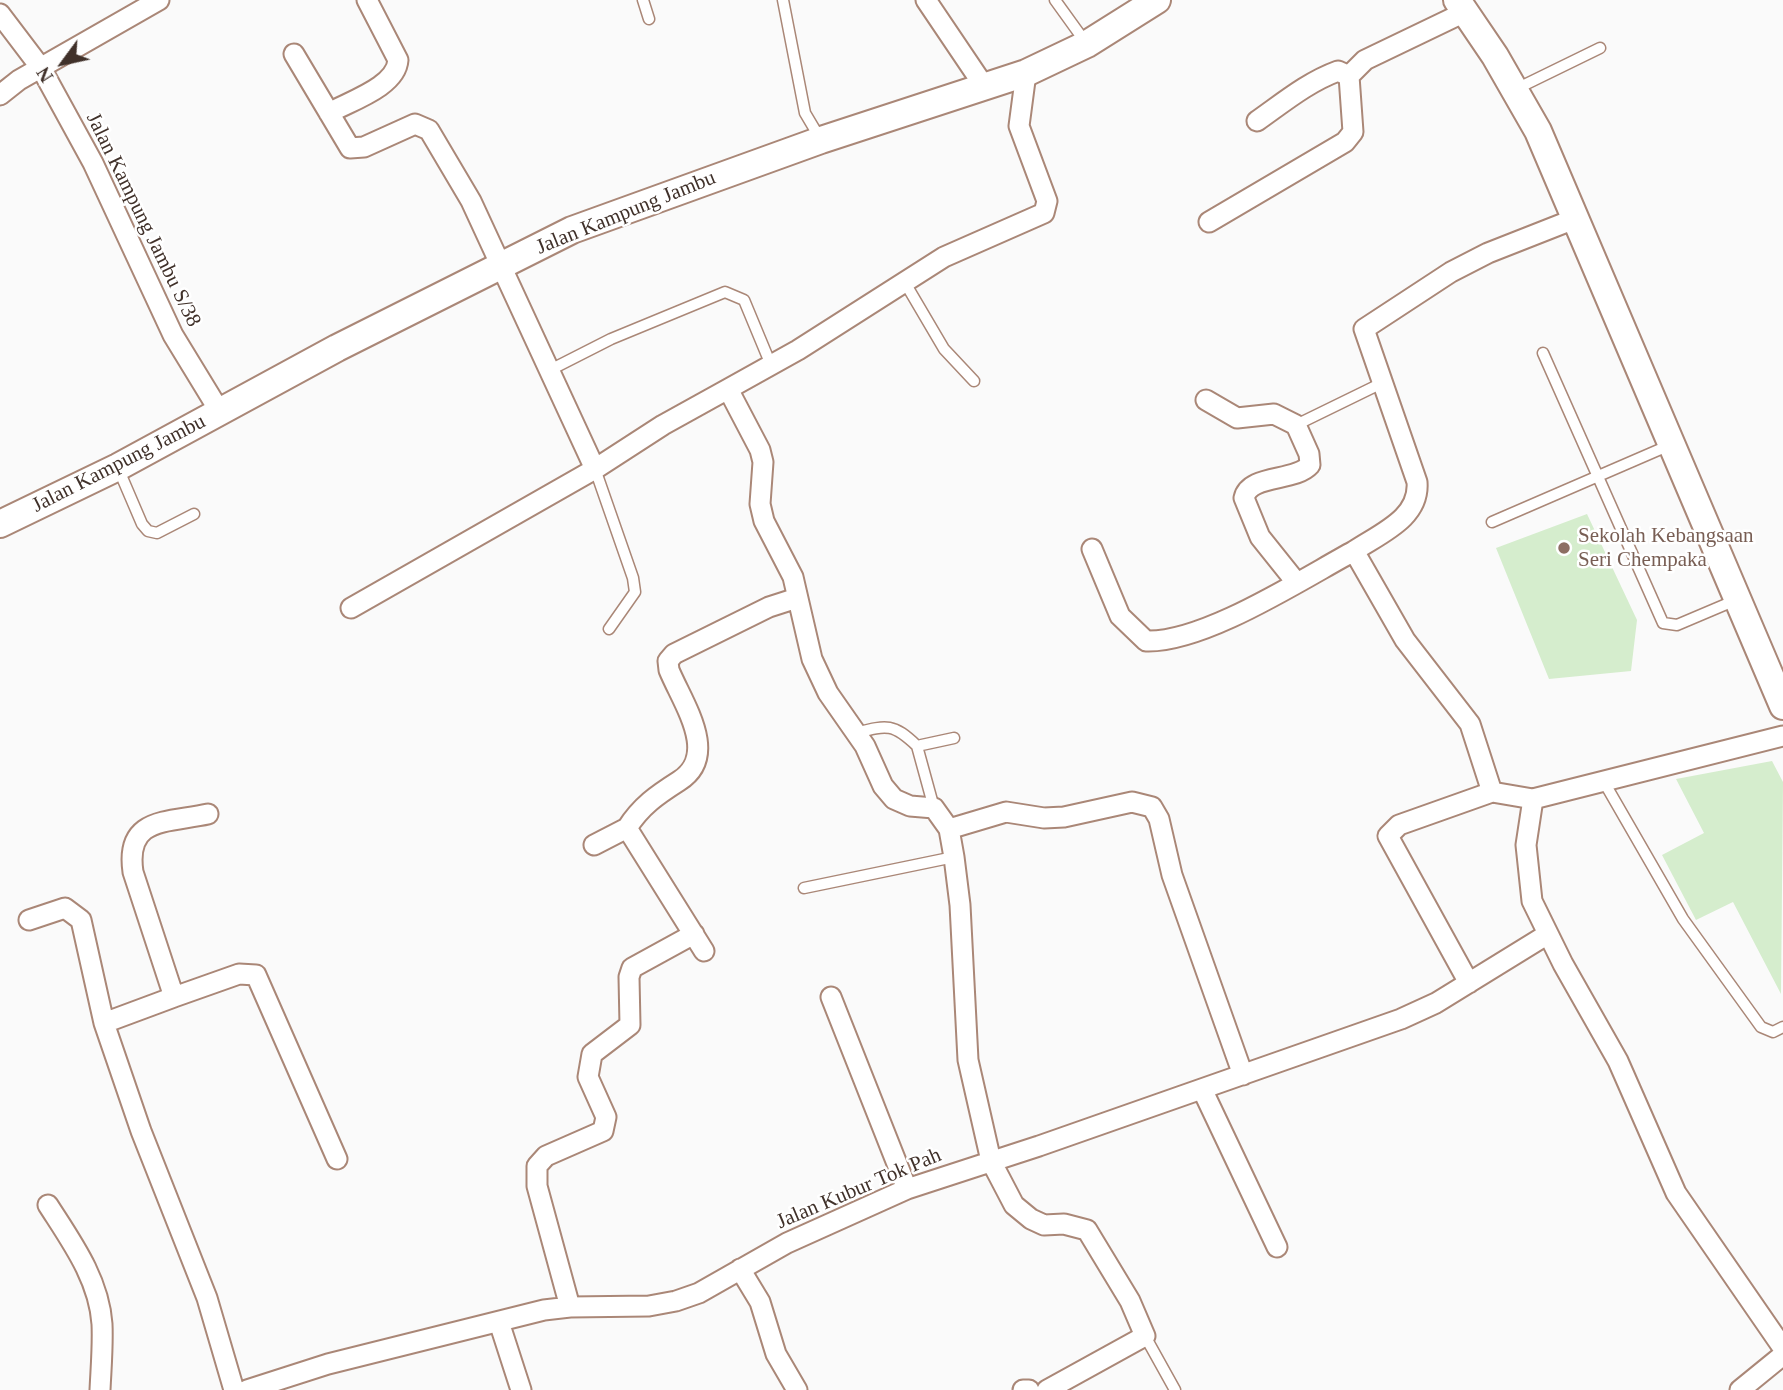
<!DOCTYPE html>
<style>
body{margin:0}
#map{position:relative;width:1783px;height:1390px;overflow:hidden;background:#fafafa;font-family:"Times New Roman",serif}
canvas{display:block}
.north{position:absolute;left:28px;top:28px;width:70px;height:70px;-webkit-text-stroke:5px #fff;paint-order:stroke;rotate:237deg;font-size:19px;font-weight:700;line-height:28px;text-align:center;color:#40312a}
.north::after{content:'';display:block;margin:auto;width:24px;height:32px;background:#40312a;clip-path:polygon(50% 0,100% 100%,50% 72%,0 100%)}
</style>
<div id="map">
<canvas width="1783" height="1390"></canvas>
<div class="north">N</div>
</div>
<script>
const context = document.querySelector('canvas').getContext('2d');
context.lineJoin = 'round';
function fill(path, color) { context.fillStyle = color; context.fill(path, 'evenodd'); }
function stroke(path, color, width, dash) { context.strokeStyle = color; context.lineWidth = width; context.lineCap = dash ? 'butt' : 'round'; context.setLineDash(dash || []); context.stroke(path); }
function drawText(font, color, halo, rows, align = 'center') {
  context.font = font + ' "Times New Roman",serif'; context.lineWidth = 5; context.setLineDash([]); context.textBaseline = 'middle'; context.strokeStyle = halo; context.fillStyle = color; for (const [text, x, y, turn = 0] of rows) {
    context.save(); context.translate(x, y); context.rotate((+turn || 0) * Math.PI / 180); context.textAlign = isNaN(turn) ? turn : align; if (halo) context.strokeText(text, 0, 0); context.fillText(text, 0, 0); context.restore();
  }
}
const green = new Path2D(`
 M 1587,514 L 1637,620 L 1631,671 L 1549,679 L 1496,548 Z
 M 1772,761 L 1783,782 L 1781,994 L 1733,902 L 1696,920 L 1662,855 L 1704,833 L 1676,779 Z`);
const lane = new Path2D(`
 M 643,0 L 649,19
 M 783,0 L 805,113 L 821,140
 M 1055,0 L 1086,43
 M 1516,89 L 1600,48
 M 904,281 L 944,349 L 974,381
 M 1543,353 L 1663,623 L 1677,625 L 1736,600
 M 550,370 L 611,339 L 725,292 L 744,300 L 771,365
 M 1296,425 L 1382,383
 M 118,468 L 142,524 L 148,531 L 157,533 L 194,514
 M 595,469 L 633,578 L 635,592 L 609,629
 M 1492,522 L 1670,445
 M 856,733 C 887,725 893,723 917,746 L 954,738
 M 917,746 L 934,808
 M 1604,782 L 1683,919 L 1761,1027 L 1773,1032 L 1783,1027
 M 804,888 L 954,857
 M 1145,1336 L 1175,1390`);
const street = new Path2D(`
 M 926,0 L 984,86
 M 0,14 L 41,68 L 93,163 L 173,335 L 220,412
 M 294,54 L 350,148 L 364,147 L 415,124 L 429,130 L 471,201 L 595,469 L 663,425 L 728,389 L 760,450 L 763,462 L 760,504 L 764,521 L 793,577 L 812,659 L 828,693 L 865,746 L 883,786 L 894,799 L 910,806 L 934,808 L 949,829 L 954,857 L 960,905 L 968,1060 L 991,1161 L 1014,1205 L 1031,1219 L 1044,1225 L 1064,1224 L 1087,1230 L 1130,1301 L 1145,1336 L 1047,1390
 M 0,95 L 19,80 L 159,0
 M 329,113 C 350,101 396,87 398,60 L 367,0
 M 1257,121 C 1284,102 1308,82 1338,71 L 1349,76
 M 1577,218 L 1488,253 L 1451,272 L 1364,329 L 1417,482 C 1420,518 1381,533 1354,551 L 1405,640 L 1470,724 L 1492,792 L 1533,799 L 1783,736
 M 1209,222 L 1345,142 L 1353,132 L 1349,76 L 1365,60 L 1467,11
 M 728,389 L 798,350 L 944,257 L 1044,213 L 1047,201 L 1019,126 L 1026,73
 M 1206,400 L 1237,418 L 1274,414 L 1296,425 L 1309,454 L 1310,465 C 1295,482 1249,474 1244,498 L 1260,537 L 1296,582
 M 1092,549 L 1120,616 L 1146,641 C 1204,643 1302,579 1354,551
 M 351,608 L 595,469
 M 1533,799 L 1526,845 L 1532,901 L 1563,964 L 1618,1061 L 1676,1193 L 1783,1348
 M 949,829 L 1006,812 L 1044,818 L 1064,817 L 1132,802 L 1152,807 L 1159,819 L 1172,875 L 1243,1075
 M 594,845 L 627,828
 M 29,920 L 65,908 L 81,920 L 104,1023 L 141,1131 L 207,1298 L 234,1390
 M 704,951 L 627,828 C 641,806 657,795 679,781 C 720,755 683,704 669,670 L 668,661 L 674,654 L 769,607 L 797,598
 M 1469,983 L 1388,836 L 1399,825 L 1492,792
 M 174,997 L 239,974 L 256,975 L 337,1159
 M 831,997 L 907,1189
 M 104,1023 L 174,997 L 133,872 C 125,817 166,823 208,814
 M 1202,1089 L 1277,1247
 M 48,1205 C 71,1241 99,1279 102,1324 C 103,1346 101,1368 100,1390
 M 740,1269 L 760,1302 L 776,1354 L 797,1390
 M 570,1307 L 537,1186 L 537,1166 L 546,1156 L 603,1131 L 606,1117 L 588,1077 L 592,1054 L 630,1025 L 629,977 L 632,968 L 694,934
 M 499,1322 L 521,1390
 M 247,1390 L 328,1364 L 544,1310 L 570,1307 L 649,1306 L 676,1301 L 699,1293 L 787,1243 L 907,1189 L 1039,1146 L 1401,1019 L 1436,1003 L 1548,934
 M 1023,1390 L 1029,1390
 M 1740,1390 L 1783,1355`);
const secondary = new Path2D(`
 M 1457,0 L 1495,56 L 1538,131 L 1783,706
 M 0,524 L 118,467 L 337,348 L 572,230 L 821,140 L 1026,73 L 1087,44 L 1157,0`);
const markers = [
 [1564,548,7,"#8d6e63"]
];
const streetNames = [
 ["Jalan Kampung Jambu",626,213,-22],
 ["Jalan Kampung Jambu S/38",143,220,64],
 ["Jalan Kampung Jambu",119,464,-27],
 ["Jalan Kubur Tok Pah",859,1189,-23]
];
const educationNames = [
 ["Sekolah Kebangsaan",1578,536],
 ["Seri Chempaka",1578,560]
];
fill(green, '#d5edcd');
stroke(lane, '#aa8777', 13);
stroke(street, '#aa8777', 23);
stroke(secondary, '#aa8777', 30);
stroke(lane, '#fff', 10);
stroke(street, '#fff', 19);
stroke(secondary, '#fff', 26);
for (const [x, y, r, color] of markers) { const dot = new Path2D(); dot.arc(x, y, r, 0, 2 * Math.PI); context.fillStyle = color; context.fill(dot); stroke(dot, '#fff', 2.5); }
drawText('21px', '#40312a', '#fff', streetNames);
drawText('21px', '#785e54', '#fff', educationNames, 'left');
</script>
